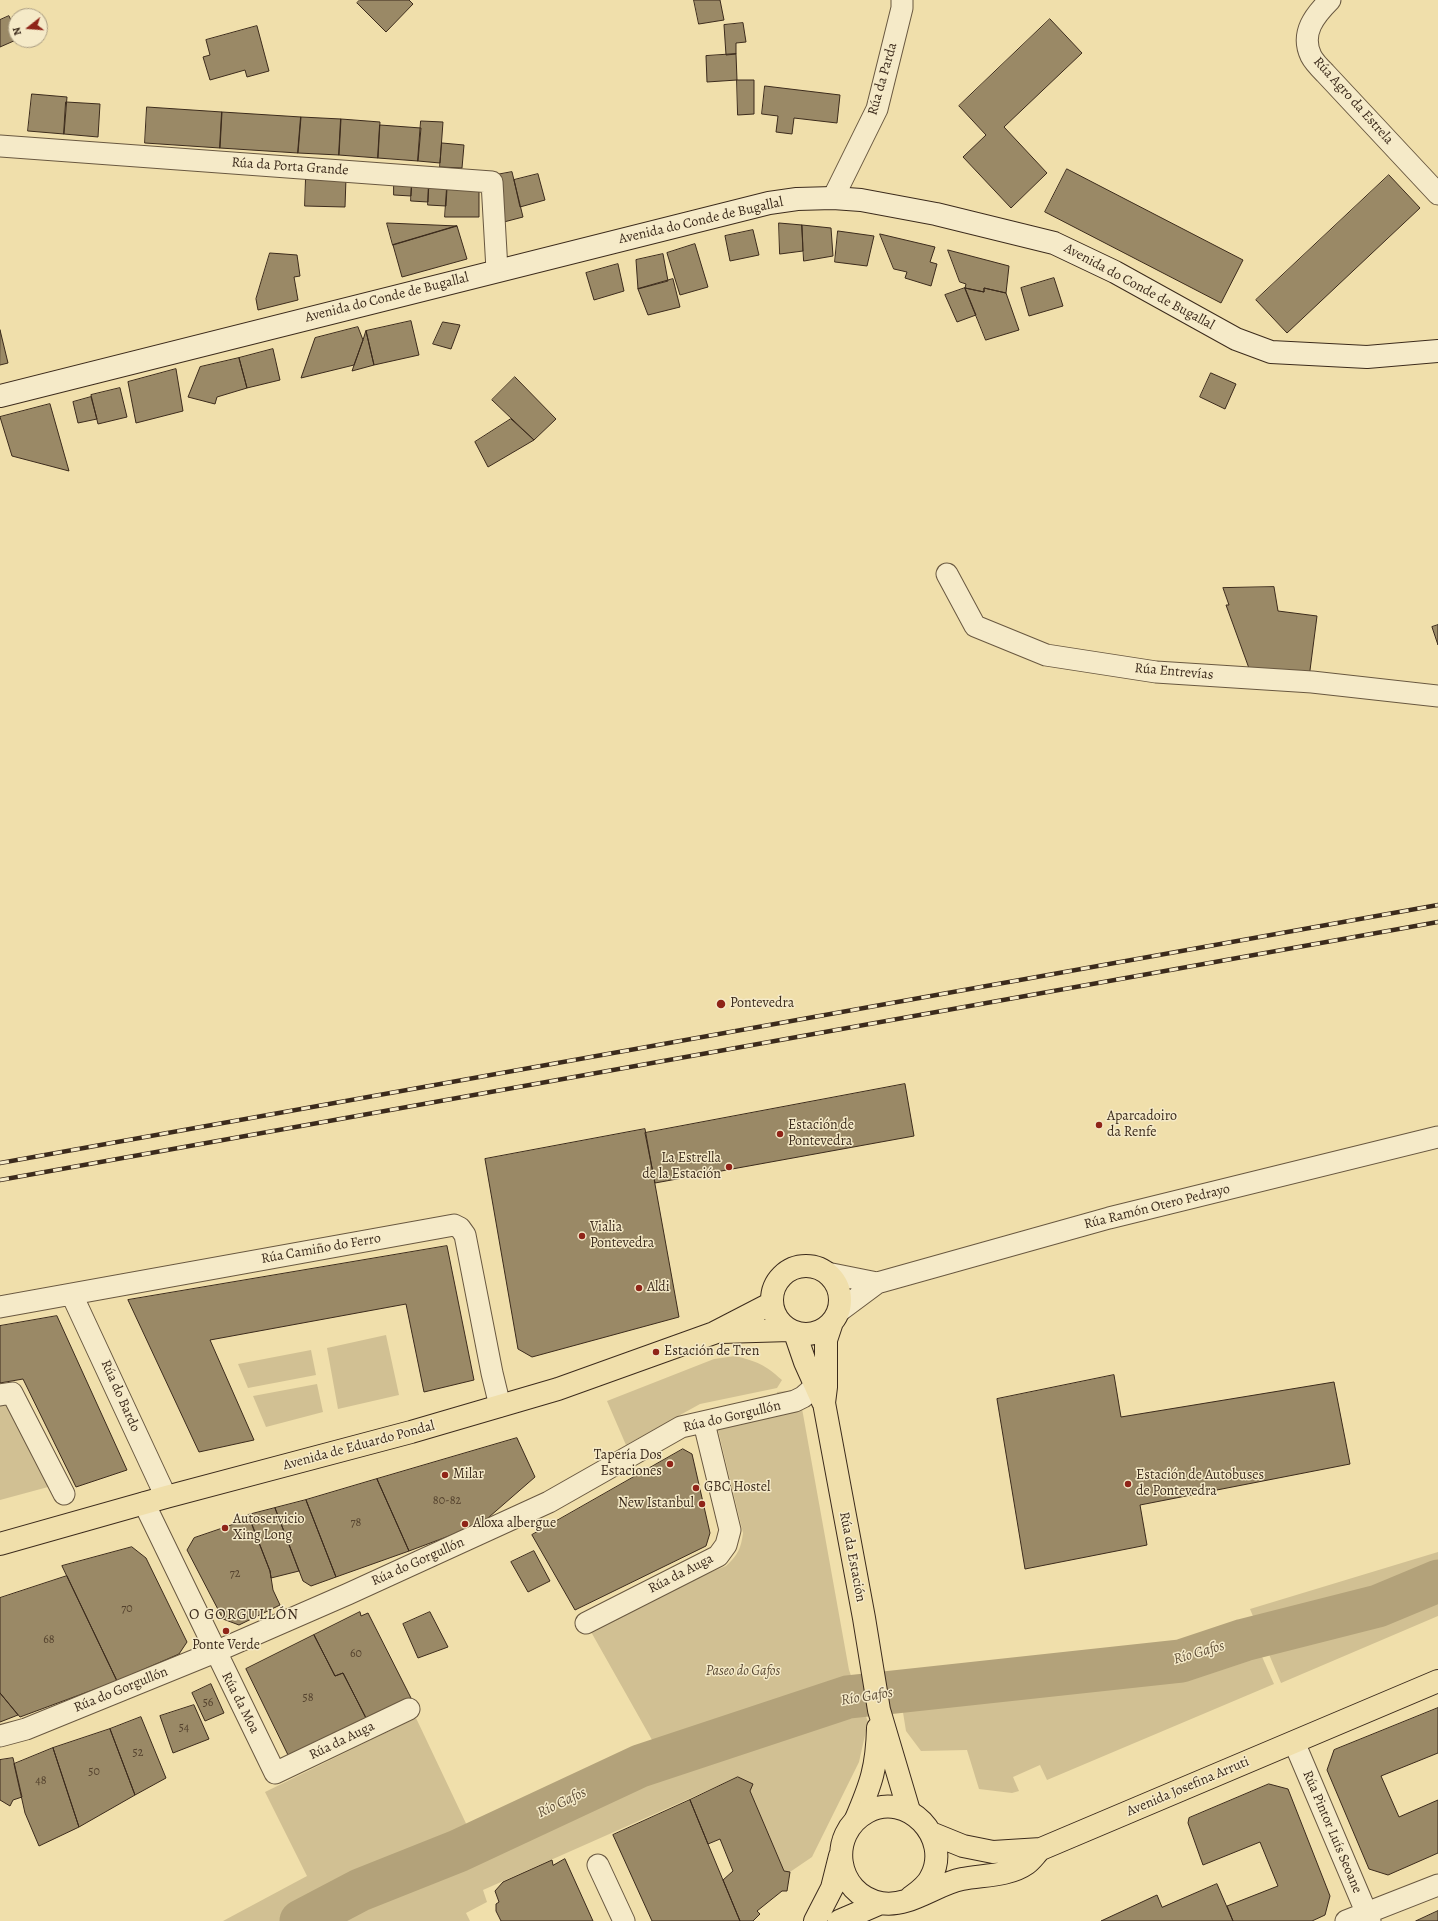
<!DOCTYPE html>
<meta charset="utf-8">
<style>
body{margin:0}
#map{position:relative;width:1438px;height:1921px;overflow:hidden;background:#f0dfab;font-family:Alegreya,serif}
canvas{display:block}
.north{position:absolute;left:8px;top:8px;width:40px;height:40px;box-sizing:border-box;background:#f5eac8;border:1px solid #ab9e83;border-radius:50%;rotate:253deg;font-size:11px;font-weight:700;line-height:16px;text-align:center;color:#3c2b1c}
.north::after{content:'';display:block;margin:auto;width:14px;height:18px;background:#8f2418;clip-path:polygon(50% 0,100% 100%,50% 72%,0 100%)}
</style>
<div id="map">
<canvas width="1438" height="1921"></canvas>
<div class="north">N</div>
</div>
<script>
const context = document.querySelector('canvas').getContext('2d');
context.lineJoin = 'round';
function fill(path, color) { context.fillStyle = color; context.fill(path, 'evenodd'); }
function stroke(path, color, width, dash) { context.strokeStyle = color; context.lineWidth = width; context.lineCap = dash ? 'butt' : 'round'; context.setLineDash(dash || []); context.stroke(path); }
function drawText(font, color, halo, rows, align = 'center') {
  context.font = font + ' Alegreya,serif'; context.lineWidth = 3; context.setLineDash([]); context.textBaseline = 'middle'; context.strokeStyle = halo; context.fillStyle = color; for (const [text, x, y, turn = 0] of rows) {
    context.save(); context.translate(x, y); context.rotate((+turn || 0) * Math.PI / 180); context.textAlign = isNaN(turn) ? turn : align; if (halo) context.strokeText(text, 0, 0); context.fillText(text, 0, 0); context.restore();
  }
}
const green = new Path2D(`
 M 386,1335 L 399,1395 L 338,1409 L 327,1348 Z
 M 311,1350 L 316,1375 L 248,1388 L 238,1364 Z
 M 735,1356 C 758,1362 764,1364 782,1380 L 777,1388 L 700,1404 L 626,1445 L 607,1401 L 714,1359 Z
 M 317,1384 L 323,1412 L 266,1427 L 253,1396 Z
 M 787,1391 L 795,1394 L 801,1403 L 849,1670 L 868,1722 L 859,1762 L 812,1857 L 790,1872 L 784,1871 L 750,1791 L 738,1777 L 483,1890 L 487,1902 L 466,1913 L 470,1921 L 223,1921 L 307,1876 L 265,1792 L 416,1718 L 472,1836 L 656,1747 L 586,1623 L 726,1566 C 738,1555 741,1548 743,1533 L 718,1430 L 777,1402 L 777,1392 Z
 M 6,1403 L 48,1487 L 0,1500 L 0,1404 Z
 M 1438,1552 L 1438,1616 L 1281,1683 L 1250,1609 Z
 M 1256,1643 L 1274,1684 L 1047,1780 L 1040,1765 L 1013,1777 L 1019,1791 L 1012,1793 L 979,1789 L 967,1750 L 921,1751 L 906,1731 L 901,1700 L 1169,1671 Z`);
const river = new Path2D(`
 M 301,1921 L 360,1890 L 458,1851 L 640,1766 L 848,1697 L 1181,1661 L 1244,1640 L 1378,1606 L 1438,1581`);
const building = new Path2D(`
 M 360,0 L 409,0 L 413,4 L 386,32 L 357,3 Z
 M 694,0 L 720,0 L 724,20 L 699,24 Z
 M 9,16 L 16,30 L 16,40 L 0,47 L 0,20 Z
 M 1050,19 L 1082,53 L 1004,127 L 1047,173 L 1011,208 L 963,157 L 986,135 L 959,106 Z
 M 743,23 L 746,42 L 736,43 L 736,54 L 726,55 L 724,25 Z
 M 257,26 L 269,71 L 247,77 L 245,70 L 210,80 L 203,57 L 210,55 L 206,40 Z
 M 736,54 L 737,80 L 707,82 L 706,56 Z
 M 737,80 L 754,80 L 754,114 L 738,115 Z
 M 765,86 L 840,95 L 837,123 L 794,118 L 792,134 L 776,132 L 778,116 L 762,114 Z
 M 32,94 L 67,97 L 64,134 L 28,131 Z
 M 66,102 L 100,104 L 98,137 L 64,134 Z
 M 147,107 L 222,112 L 220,148 L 145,143 Z
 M 222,112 L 301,117 L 298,153 L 220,148 Z
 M 301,117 L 341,119 L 339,155 L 298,153 Z
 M 341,119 L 380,122 L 378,158 L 339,155 Z
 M 421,121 L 443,122 L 440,163 L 418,161 Z
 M 380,125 L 421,128 L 418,161 L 378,158 Z
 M 442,143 L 464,145 L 462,168 L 440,167 Z
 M 1067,169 L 1243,260 L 1221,303 L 1045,212 Z
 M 512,172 L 523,217 L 500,223 L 496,175 Z
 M 538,174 L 545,200 L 520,207 L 514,180 Z
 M 1389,175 L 1420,208 L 1287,333 L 1256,300 Z
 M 306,177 L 346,178 L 345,207 L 305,206 Z
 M 394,179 L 412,180 L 411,196 L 394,195 Z
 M 412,180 L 429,181 L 428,202 L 411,201 Z
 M 429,181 L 447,188 L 446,206 L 428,205 Z
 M 447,188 L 479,189 L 479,217 L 445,217 Z
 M 387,223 L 457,226 L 393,245 Z
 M 779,223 L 802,225 L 803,251 L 780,254 Z
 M 802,225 L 831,228 L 833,256 L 804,261 Z
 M 457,226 L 467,259 L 402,277 L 393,245 Z
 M 753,230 L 759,255 L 730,261 L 725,236 Z
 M 838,231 L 874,236 L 867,266 L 835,262 Z
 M 880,234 L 935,247 L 930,262 L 937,264 L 931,286 L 905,278 L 907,272 L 894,269 Z
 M 695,244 L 708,287 L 680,295 L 667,253 Z
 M 948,250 L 1009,266 L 1006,293 L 984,288 L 984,292 L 965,288 L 966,284 L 960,282 Z
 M 270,253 L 297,255 L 300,276 L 294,277 L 298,300 L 258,310 L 256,299 Z
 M 663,254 L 668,281 L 638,289 L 636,260 Z
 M 618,264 L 624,291 L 594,300 L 586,273 Z
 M 1054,278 L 1063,306 L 1029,316 L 1021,288 Z
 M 673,279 L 680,307 L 648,315 L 638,289 Z
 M 965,288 L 984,292 L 984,288 L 1006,293 L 1019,330 L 986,340 Z
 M 965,288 L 976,315 L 957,322 L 945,295 Z
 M 411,321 L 419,355 L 374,365 L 366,331 Z
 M 443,322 L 460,325 L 451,349 L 433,344 Z
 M 358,327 L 363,340 L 354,365 L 301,378 L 315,338 Z
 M 0,330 L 8,363 L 0,365 Z
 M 366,331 L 374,365 L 352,371 L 363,340 Z
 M 273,349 L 280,380 L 247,388 L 239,358 Z
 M 239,358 L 247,388 L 217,397 L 215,404 L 188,397 L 200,367 Z
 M 176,369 L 183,411 L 136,423 L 128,382 Z
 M 1211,373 L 1236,384 L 1225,409 L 1200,397 Z
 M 515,377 L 556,419 L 534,440 L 492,400 Z
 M 120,388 L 127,417 L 98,424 L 91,395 Z
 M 91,397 L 97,419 L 78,423 L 73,402 Z
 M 50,404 L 69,471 L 12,456 L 0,417 Z
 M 511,419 L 534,440 L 488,467 L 475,442 Z
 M 1274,587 L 1278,611 L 1317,616 L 1309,678 L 1250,671 L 1226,605 L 1229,605 L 1223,588 Z
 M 1438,625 L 1438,645 L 1432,627 Z
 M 905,1084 L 914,1136 L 655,1183 L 645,1133 Z
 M 645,1129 L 679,1317 L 532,1357 L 518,1349 L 485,1159 Z
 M 447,1246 L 474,1380 L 424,1392 L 406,1304 L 210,1340 L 254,1440 L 199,1452 L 128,1300 Z
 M 57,1316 L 127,1470 L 76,1487 L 23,1379 L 0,1383 L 0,1326 Z
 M 1114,1375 L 1121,1417 L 1334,1382 L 1350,1464 L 1140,1505 L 1147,1545 L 1025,1569 L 997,1399 Z
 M 517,1438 L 535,1477 L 481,1524 L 409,1551 L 377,1479 Z
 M 683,1449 L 692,1454 L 710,1533 L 706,1546 L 575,1610 L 532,1535 Z
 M 377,1479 L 409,1551 L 336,1577 L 306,1500 Z
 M 306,1500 L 336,1577 L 311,1586 L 303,1581 L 275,1508 Z
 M 275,1508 L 299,1571 L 271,1578 L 270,1571 L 248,1515 Z
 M 250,1519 L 270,1571 L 273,1590 L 280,1605 L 239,1625 L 223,1619 L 187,1550 L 194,1538 Z
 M 132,1547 L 146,1558 L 187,1642 L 179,1654 L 117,1681 L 62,1566 Z
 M 534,1551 L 550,1581 L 528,1592 L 511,1562 Z
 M 67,1576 L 117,1681 L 20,1717 L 0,1693 L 0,1598 Z
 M 360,1612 L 361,1616 L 368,1613 L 411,1698 L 367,1720 L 343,1673 L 335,1676 L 314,1635 Z
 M 430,1612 L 448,1647 L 418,1658 L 403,1624 Z
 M 314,1635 L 335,1676 L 343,1673 L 367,1720 L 289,1757 L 246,1669 Z
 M 211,1684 L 224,1713 L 205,1721 L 192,1693 Z
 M 0,1693 L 18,1715 L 0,1722 Z
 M 194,1705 L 209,1739 L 173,1753 L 160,1716 Z
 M 1438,1708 L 1438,1753 L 1381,1776 L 1399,1817 L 1438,1800 L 1438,1853 L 1388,1875 L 1369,1869 L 1327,1770 L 1334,1750 Z
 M 141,1717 L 166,1778 L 135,1795 L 110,1729 Z
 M 110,1729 L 135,1795 L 79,1827 L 53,1748 Z
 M 53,1748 L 79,1827 L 39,1846 L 25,1813 L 14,1764 Z
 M 13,1758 L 22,1797 L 13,1800 L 10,1806 L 0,1800 L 0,1760 Z
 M 738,1777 L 753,1784 L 750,1791 L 784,1871 L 790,1872 L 787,1891 L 782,1891 L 757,1911 L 760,1914 L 753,1921 L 740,1921 L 723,1880 L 733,1871 L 720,1839 L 708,1844 L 690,1800 Z
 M 1269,1784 L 1288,1789 L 1330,1896 L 1325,1915 L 1312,1921 L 1233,1921 L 1227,1906 L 1278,1886 L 1260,1842 L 1203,1865 L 1188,1823 L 1189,1818 Z
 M 690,1800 L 708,1844 L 740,1921 L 652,1921 L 613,1835 Z
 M 565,1859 L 593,1921 L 501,1921 L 496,1911 L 496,1904 L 499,1902 L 495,1891 L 503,1882 L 552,1860 L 553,1865 Z
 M 1217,1884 L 1233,1921 L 1101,1921 L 1157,1895 L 1162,1907 Z
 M 1438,1911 L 1438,1921 L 1416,1921 Z`);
const street = new Path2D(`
 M 1330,0 C 1315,15 1300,33 1311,56 C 1314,62 1320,68 1325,73 L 1438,194
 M 0,146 L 492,182 L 497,270
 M 833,198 L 877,109 L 902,8 L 902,0
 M 947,574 L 975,626 L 1046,655 L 1156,672 L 1312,682 L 1438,696
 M 827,1273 L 877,1283
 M 72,1295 L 166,1497
 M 0,1307 L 454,1225 L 460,1228 L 465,1235 L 492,1373 L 500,1406
 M 838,1312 L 877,1283 L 1109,1218 L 1438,1137
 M 0,1395 L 12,1393 L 64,1494
 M 144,1503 L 275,1773 L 409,1709
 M 586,1623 L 718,1556 L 726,1545 L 730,1530 L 704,1423
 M 0,1736 L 26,1729 L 215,1652 L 348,1594 L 549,1502 L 681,1427 L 795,1401 L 803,1397 L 826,1377
 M 1294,1742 L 1370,1921
 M 598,1865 L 624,1921
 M 1346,1921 L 1438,1885`);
const secondary = new Path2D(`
 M 0,396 L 769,203 L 797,199 L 833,198 L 861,200 L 936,214 L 1054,243 L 1115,272 L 1236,339 L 1271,352 L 1367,357 L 1438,351`);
const primary = new Path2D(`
 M772 1300a34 34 0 1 1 68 0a34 34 0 1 1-68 0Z
 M 832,1322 L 826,1340 L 826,1387 L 824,1403 L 864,1618 L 879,1710 L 909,1811
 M 721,1332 L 790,1330
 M 795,1333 L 805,1362 L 823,1402
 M 0,1544 L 166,1497 L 411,1432 L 558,1389 L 714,1333 L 772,1303
 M 856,1819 C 871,1784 877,1767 878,1728`);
const highway = new Path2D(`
 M 931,1833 L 963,1846 L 993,1852 L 1041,1849 L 1438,1681
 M 910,1898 C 918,1892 927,1886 931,1877 C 952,1838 907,1790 867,1812 C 827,1834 835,1894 881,1903 C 909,1908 936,1884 962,1879 C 982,1875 1009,1876 1026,1864 C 1032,1860 1036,1853 1041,1849
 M 815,1921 L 832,1888 L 840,1856
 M 839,1921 L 881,1903`);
const rail = new Path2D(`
 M 0,1163 L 1438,905
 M 0,1180 L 1438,922`);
const markers = [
 [721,1004,5,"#8f2418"],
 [1099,1125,4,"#8f2418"],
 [780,1134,4,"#8f2418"],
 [729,1167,4,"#8f2418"],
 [582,1236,4,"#8f2418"],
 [639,1288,4,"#8f2418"],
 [656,1352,4,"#8f2418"],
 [670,1464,4,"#8f2418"],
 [445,1475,4,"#8f2418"],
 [1128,1484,4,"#8f2418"],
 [696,1488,4,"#8f2418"],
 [702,1504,4,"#8f2418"],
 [465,1524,4,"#8f2418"],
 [225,1528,4,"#8f2418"],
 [226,1631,4,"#8f2418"]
];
const numberNames = [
 ["80-82",447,1501],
 ["78",356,1523],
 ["72",235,1574],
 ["70",127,1609],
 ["68",49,1640],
 ["60",356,1654],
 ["58",308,1698],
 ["56",208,1703],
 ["54",184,1728],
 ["52",138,1753],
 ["50",94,1772],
 ["48",41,1781]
];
const streetNames = [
 ["Rúa da Parda",883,79,-74],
 ["Rúa Agro da Estrela",1353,101,48],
 ["Rúa da Porta Grande",290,167,4],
 ["Avenida do Conde de Bugallal",701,221,-13],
 ["Avenida do Conde de Bugallal",1139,287,28],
 ["Avenida do Conde de Bugallal",387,298,-14],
 ["Rúa Entrevías",1174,672,5],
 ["Rúa Ramón Otero Pedrayo",1157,1207,-14],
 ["Rúa Camiño do Ferro",321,1249,-10],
 ["Rúa do Bardo",120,1396,66],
 ["Rúa do Gorgullón",732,1417,-13],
 ["Avenida de Eduardo Pondal",359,1446,-15],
 ["Rúa da Estación",852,1557,79],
 ["Rúa do Gorgullón",418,1562,-24],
 ["Rúa da Auga",681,1574,-27],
 ["Rúa do Gorgullón",121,1690,-22],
 ["Rúa da Moa",240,1703,63],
 ["Rúa da Auga",342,1741,-26],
 ["Avenida Josefina Arruti",1188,1787,-23],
 ["Rúa Pintor Luís Seoane",1332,1832,67]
];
const poiNames = [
 ["Pontevedra",730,1004],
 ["Aparcadoiro",1107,1117],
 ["da Renfe",1107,1133],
 ["Estación de",788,1126],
 ["Pontevedra",788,1142],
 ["La Estrella",721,1159,"right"],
 ["de la Estación",721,1175,"right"],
 ["Vialia",590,1228],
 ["Pontevedra",590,1244],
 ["Aldi",647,1288],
 ["Estación de Tren",664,1352],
 ["Tapería Dos",662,1456,"right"],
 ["Estaciones",662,1472,"right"],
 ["Milar",453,1475],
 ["Estación de Autobuses",1136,1476],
 ["de Pontevedra",1136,1492],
 ["GBC Hostel",704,1488],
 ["New Istanbul",694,1504,"right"],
 ["Autoservicio",233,1520],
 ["Xing Long",233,1536],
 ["Aloxa albergue",473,1524],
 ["Ponte Verde",226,1646,"center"]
];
const parkNames = [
 ["Paseo do Gafos",743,1672]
];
const neighbourhoodNames = [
 ["O GORGULLÓN",244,1615]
];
const waterNames = [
 ["Río Gafos",1199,1653,-16],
 ["Río Gafos",867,1697,-9],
 ["Río Gafos",562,1803,-25]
];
fill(green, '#d1c093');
stroke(river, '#b3a27a', 43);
fill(building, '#9a8966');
stroke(building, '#3c2b1c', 1);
stroke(street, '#695840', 23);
stroke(secondary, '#3c2b1c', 24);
stroke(primary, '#3c2b1c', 24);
stroke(highway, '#3c2b1c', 24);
stroke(street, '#f5eac8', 21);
stroke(secondary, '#f5eac8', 22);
stroke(primary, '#f0dfab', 22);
stroke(highway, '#f0dfab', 22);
stroke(rail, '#3c2b1c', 4.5);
stroke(rail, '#f5eac8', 3, [9]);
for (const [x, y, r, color] of markers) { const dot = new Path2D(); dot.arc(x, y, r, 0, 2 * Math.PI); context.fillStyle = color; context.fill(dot); stroke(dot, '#f5eac8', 1.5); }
drawText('12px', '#54422e', null, numberNames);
drawText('14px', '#3c2b1c', '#f5eac8', streetNames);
drawText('14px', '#3c2b1c', '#f5eac8', poiNames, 'left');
drawText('italic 14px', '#5a4934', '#f5eac8', parkNames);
context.letterSpacing = '1px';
drawText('15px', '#3c2b1c', '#f5eac8', neighbourhoodNames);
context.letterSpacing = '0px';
drawText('italic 15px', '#604f38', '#f5eac8', waterNames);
</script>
